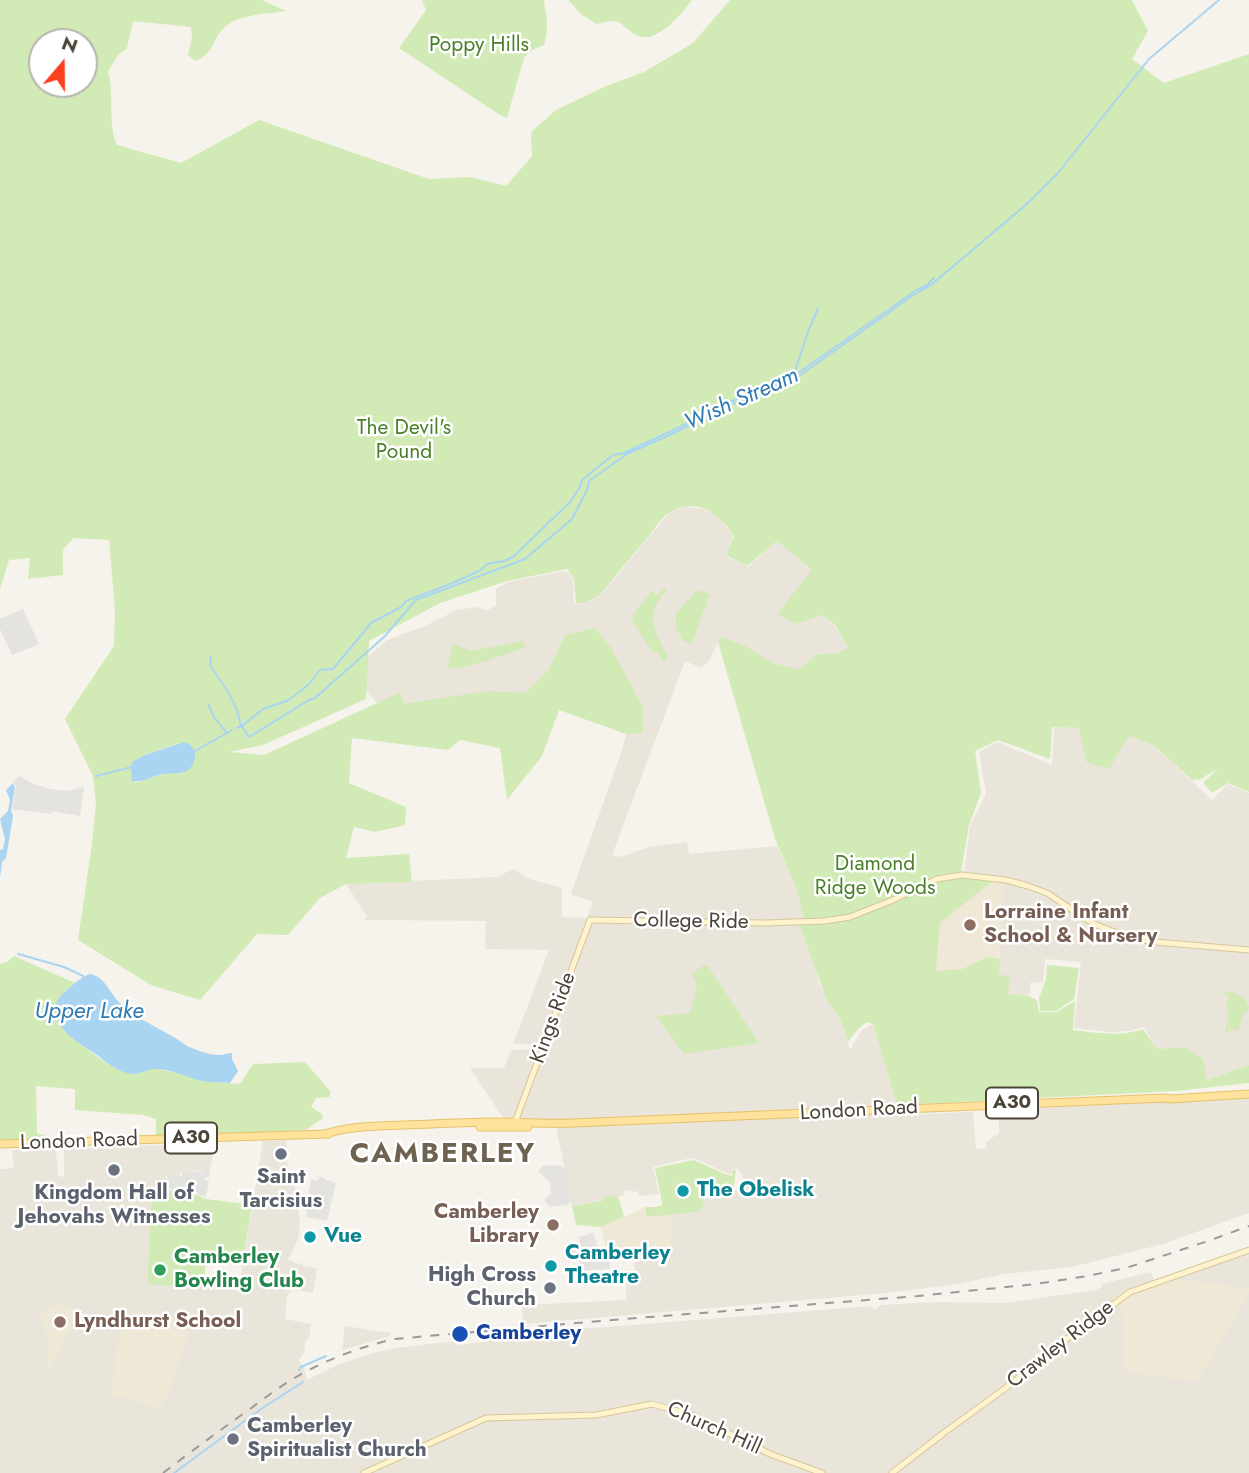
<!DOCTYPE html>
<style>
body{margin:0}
#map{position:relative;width:1249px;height:1473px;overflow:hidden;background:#f6f3ec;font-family:Jost,sans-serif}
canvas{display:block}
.north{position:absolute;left:28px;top:28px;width:70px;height:70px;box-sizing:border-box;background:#fff;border:2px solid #b7b4b0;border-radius:50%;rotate:20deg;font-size:19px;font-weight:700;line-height:28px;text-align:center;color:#4b4439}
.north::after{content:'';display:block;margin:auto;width:24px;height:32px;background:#fc3f1d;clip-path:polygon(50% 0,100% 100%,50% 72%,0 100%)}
</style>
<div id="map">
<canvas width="1249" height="1473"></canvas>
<div class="north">N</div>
</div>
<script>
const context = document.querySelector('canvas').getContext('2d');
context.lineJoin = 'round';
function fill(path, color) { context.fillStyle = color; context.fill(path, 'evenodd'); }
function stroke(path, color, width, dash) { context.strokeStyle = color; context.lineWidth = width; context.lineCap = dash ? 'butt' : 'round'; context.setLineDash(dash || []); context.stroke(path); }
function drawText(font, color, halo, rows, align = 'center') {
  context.font = font + ' Jost,sans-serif'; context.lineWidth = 5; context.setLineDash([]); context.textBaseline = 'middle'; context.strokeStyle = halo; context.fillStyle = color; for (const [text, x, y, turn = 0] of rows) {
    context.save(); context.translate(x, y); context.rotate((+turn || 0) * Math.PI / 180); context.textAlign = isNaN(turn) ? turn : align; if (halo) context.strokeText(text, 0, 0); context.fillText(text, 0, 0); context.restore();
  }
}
const residential = new Path2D(`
 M 685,507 L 702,509 L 712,513 L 721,520 L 733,537 L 726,556 L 748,567 L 777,541 L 812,570 L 796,624 L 822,615 L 834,625 L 848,648 L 837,653 L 817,654 L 799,669 L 772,663 L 746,646 L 721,637 L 708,662 L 701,668 L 685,661 L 612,855 L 620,857 L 649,847 L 687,842 L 689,854 L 777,846 L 797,891 L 819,982 L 827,1001 L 840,1019 L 850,1050 L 861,1031 L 873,1024 L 896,1103 L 895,1115 L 973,1112 L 976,1149 L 986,1148 L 986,1142 L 999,1133 L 999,1110 L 1249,1098 L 1249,1213 L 1163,1244 L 1072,1267 L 1004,1274 L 958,1284 L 887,1293 L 523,1324 L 522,1305 L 626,1300 L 626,1271 L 635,1270 L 634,1258 L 647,1257 L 654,1251 L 671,1250 L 670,1214 L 697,1212 L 695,1186 L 743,1191 L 743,1175 L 737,1169 L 733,1169 L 731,1175 L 694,1158 L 682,1160 L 653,1167 L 659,1194 L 639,1196 L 638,1191 L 632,1192 L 631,1190 L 623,1191 L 624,1195 L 572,1206 L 555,1120 L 504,1119 L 470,1068 L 504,1068 L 511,1050 L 539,1049 L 541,1044 L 513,1044 L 549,950 L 485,949 L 486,921 L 370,920 L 366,921 L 364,920 L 367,916 L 346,884 L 497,877 L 513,869 L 532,880 L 560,887 L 562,890 L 562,917 L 587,918 L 593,902 L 571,894 L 623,747 L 626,734 L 539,698 L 404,708 L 401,692 L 378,704 L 361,686 L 360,664 L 387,640 L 425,626 L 457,610 L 477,607 L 486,611 L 495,606 L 496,606 L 496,589 L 508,582 L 564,571 L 568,572 L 573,579 L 574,604 L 586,603 L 600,596 L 669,513 Z
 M 1054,727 L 1080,728 L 1086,762 L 1129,736 L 1152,744 L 1212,800 L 1228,784 L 1249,793 L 1249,1065 L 1207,1080 L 1184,1047 L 1157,1049 L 1144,1027 L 1129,1031 L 1110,1032 L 1074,1028 L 1081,962 L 1045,959 L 1043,983 L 1031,982 L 1029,996 L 1008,994 L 998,975 L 1000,927 L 993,881 L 964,874 L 970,826 L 986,794 L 979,752 L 998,742 L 1052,765 Z
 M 286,1140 L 287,1161 L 290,1178 L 294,1182 L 295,1187 L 300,1223 L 298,1240 L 288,1259 L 297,1264 L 303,1263 L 303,1266 L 317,1268 L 313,1293 L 291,1289 L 287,1297 L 285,1319 L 311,1324 L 309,1339 L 306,1339 L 304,1353 L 298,1361 L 303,1365 L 307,1380 L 333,1367 L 352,1360 L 372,1353 L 397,1348 L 455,1341 L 456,1345 L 484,1342 L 484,1337 L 525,1336 L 525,1332 L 530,1331 L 533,1332 L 608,1327 L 871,1306 L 875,1309 L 881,1305 L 938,1302 L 1004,1303 L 1095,1290 L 1103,1287 L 1101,1284 L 1151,1272 L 1154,1281 L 1189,1274 L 1249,1253 L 1249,1473 L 0,1473 L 0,1169 L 14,1168 L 12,1150 L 56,1149 L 58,1176 L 64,1177 L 64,1148 L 214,1144 L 211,1166 L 204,1165 L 203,1171 L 181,1171 L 180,1176 L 166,1176 L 166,1190 L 152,1190 L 147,1283 L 168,1286 L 239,1287 L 263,1141 Z
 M 345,1326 L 390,1333 L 390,1336 L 342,1350 Z`);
const education = new Path2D(`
 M 993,881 L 1003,883 L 998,959 L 987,957 L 962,969 L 936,972 L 939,923 Z
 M 646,1207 L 646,1217 L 670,1214 L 671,1250 L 654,1251 L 647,1257 L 609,1260 L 601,1227 Z
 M 1175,1279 L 1249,1288 L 1249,1292 L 1207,1367 L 1203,1370 L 1199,1381 L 1125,1372 L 1123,1316 L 1118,1304 L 1138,1291 Z
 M 61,1304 L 81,1312 L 49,1370 L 47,1335 L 40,1312 L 60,1305 Z
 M 187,1316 L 187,1336 L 182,1355 L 168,1395 L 160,1409 L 110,1394 L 122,1318 Z`);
const green = new Path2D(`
 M 0,0 L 262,0 L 286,11 C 267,14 237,14 223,29 C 210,43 216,51 196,61 L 188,55 L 192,38 L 191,27 L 133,21 L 127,48 L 118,55 L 108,72 C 115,96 107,122 117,145 L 181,163 L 259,120 L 429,179 L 470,177 L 506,186 L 532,156 L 531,132 L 556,110 L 606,86 L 644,72 L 693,43 L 730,0 L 1132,0 L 1148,31 L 1132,59 L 1164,83 L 1249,54 L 1249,792 L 1228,783 L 1212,793 L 1203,783 L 1218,768 L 1201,779 L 1192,780 L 1152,744 L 1129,736 L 1109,769 L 1086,762 L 1079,728 L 1052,727 L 1050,759 L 998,740 L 975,751 L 981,793 L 969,825 L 960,878 L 993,881 L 940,923 L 936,971 L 962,969 L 987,957 L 1000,959 L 999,975 L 1010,976 L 1008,994 L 1029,996 L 1037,1000 L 1039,1012 L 1057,1012 L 1075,1001 L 1073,1030 C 1097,1033 1120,1037 1143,1029 L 1157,1049 L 1184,1047 L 1203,1059 L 1207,1080 L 1249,1065 L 1249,1083 L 1176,1091 L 897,1105 L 873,1024 L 867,1022 L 858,1029 L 848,1042 L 840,1019 L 827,1001 L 800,926 L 804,919 L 797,891 L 775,839 L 718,642 L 721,637 L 746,646 L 772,663 L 799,669 L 817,654 L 837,653 L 848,648 L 835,625 L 822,615 L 796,624 L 777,614 L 812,570 L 777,541 L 747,566 L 726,555 L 734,537 C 720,514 698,497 671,512 C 662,516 655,528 649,536 C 632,556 616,575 600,595 L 585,603 L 576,603 L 574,579 L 567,569 L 507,581 L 440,603 L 369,641 L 366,699 L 263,745 L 229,752 L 264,755 L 401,692 L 404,704 L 487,691 L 525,693 L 549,669 L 565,635 L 595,628 L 611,648 L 643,707 L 643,733 L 626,734 L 559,710 L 542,756 L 507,800 L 500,748 L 460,740 L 448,750 L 352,738 L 349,783 L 406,807 L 405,825 L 375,832 L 354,827 L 346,858 L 409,854 L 412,882 L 346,884 L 320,898 L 288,935 L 257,934 L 200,1000 L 151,985 L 78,940 L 92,844 L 96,804 L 93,776 L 65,719 L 114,646 L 115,611 L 109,540 L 73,538 L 63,550 L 63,575 L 28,579 L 30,558 L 9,560 L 0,589 ZM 42,42 L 84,42 L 84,84 L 42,84 ZM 179,743 L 185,772 L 162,774 L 135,783 L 133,761 L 145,755 Z
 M 422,0 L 545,0 L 544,2 C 547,16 549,30 544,45 L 530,51 L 524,58 L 507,118 L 500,115 L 399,48 L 426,10 Z
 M 568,0 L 692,0 C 681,14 656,46 636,35 C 616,23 624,17 597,24 L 582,15 Z
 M 664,588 L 667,590 C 642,618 655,628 668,658 L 664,662 L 657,652 L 653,653 L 632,620 L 633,614 L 652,591 L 657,595 Z
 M 697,590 L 710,594 L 692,643 L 683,641 L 676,628 L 676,614 Z
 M 523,641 L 525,647 C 499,657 474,667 447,669 L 453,644 L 471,651 Z
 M 14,956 L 75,983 L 65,991 L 58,1024 L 84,1047 L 106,1063 L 123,1071 L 137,1074 L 154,1068 L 185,1075 L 201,1081 L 240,1084 L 253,1064 L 305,1062 L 330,1091 L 330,1097 L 316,1098 L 311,1107 L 322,1114 L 323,1118 L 306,1130 L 156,1137 L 156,1119 L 143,1115 L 75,1110 L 75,1089 L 36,1086 L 37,1134 L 45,1135 L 46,1141 L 0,1142 L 0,964 L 7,962 Z
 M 1047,965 L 1079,968 L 1074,999 L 1056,1011 L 1040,1011 L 1039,998 L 1046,979 Z
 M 702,966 L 708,966 L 759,1043 L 684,1054 L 656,1016 L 690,1013 L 697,985 L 691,974 Z
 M 1221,991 C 1233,992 1246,994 1249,1008 L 1243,1015 L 1238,1031 L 1236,1031 L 1235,1029 L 1232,1030 L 1233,1032 L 1230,1030 L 1228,1030 L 1228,1033 L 1225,1032 L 1228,1017 L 1230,1015 L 1228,1015 L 1226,1002 L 1229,1000 L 1228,996 L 1225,998 L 1227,995 L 1225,993 L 1222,994 Z
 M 694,1160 L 725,1174 L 732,1176 L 733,1170 L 736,1170 L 733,1192 L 706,1189 L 702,1208 L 697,1212 L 646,1217 L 646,1207 L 658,1207 L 662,1205 L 662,1202 L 655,1168 Z
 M 152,1190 L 186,1191 L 206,1199 L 252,1205 L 244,1253 L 206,1254 L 204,1286 L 168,1286 L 147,1284 Z
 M 612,1196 L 612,1197 L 618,1196 L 624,1217 L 601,1227 L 576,1225 L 572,1206 L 604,1200 L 604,1197 Z`);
const parking = new Path2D(`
 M 23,609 L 39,644 L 12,655 L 0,629 L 0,619 Z
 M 20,776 L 33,784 L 51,789 L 67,791 L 84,787 L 80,816 L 52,811 L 51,814 L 12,809 L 16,786 L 13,781 Z
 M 556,1165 L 565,1168 L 571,1202 L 567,1205 L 550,1207 L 544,1200 L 551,1193 L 550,1182 L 538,1171 L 543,1166 Z
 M 204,1166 L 210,1166 L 209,1177 L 205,1177 L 205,1180 L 209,1181 L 206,1197 L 198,1195 L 198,1193 L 182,1189 L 167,1189 L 167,1176 L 182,1176 L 182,1171 L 203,1172 Z
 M 320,1176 L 326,1180 L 336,1183 L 327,1221 L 307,1217 L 306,1210 L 308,1203 L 307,1202 L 311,1179 L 317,1181 Z
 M 593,1233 L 603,1260 L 609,1260 L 610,1269 L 578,1271 L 578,1268 L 581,1267 L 580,1262 L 578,1260 L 573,1261 L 568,1252 L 580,1247 L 579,1237 Z`);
const water = new Path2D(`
 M 184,742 C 190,744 193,746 195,753 C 196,760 192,769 185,772 C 179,774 170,773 163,774 C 152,776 143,783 132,781 L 131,767 L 133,761 L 145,755 Z
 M 13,783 L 15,787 L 11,810 L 13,816 L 6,858 L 2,862 L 0,878 L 0,850 L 3,849 L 5,839 L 0,819 L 8,811 L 10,800 L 6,790 Z
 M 90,974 C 106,977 109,993 121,1004 C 140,1022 166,1030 187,1046 C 196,1050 209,1055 219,1055 C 223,1055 228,1053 232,1053 L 232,1059 L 238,1071 L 230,1083 C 220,1082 208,1083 198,1080 C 185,1076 171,1070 157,1069 C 148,1068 140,1075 131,1074 C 117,1072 105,1061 94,1053 C 72,1039 35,1015 68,989 C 75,983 81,977 90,974 Z`);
const stream = new Path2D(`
 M 797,374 L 915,291 L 927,285 L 934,278
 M 211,656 L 210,666 C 223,683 238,704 241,727
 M 208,704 L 214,717 L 226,732
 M 242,726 L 249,737 L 309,700 L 315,698 L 384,637 L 416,600 L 525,559 L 572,519 L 588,488 L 589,481 L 627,454 L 672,434 L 725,407 L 777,386 L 789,383 L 912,296 L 931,285 L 1028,203 L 1058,173 L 1149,59 L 1219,0
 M 237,728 L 242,726 L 263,709 L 289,700 L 309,684 L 320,670 L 333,669 L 371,623 L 401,607 L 406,601 L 455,582 L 481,570 L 487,564 L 504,561 L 513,557 L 571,501 L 580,487 L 582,480 L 613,455 L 624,453 L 678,428 L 727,403 L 792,378 L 796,374 L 795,371 L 808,332 L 818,308
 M 195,751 L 232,730
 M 96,776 L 132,767
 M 18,954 L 64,967 L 83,976
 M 299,1370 L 301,1367 L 326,1356
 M 174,1473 L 261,1409 L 303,1382`);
const secondary = new Path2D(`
 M 516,1124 L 517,1117 L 590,920 L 765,923 L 824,921 L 850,917 L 893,900 L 937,879 L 962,875 L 1006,880 L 1028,886 L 1047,893 L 1094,924 L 1130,938 L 1156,942 L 1249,950
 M 364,1473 L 486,1418 L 596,1415 L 652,1404 L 692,1415 L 770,1454 L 822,1473
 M 892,1473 L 945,1432 L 1007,1387 L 1068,1338 L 1130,1292 L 1249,1250`);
const primary = new Path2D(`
 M 480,1127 L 528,1127
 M 325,1134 C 350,1126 378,1126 404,1125 C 436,1124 467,1122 499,1122 C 524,1122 548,1124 573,1123 C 771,1116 968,1105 1165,1098 L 1170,1099 L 1249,1094
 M 0,1144 L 329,1134`);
const rail = new Path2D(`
 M 163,1473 C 192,1451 220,1430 250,1409 C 270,1394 290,1379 313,1368 C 339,1355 365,1346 394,1339 L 612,1320 L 918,1296 L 1036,1284 L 1087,1276 L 1126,1268 L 1208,1241 L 1249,1226`);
const markers = [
 [970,925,7,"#8d6e63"],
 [281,1154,7,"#6b7280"],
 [114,1170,7,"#6b7280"],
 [683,1191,7,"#0f9aa8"],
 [553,1225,7,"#8d6e63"],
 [310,1237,7,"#0f9aa8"],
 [551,1266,7,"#0f9aa8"],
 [160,1270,7,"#2e9e5b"],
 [550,1288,7,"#6b7280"],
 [60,1322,7,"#8d6e63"],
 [460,1334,9,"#1a4fb4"],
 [233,1439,7,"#6b7280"]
];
const shields = [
 [1012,1103,52],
 [191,1138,52]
];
const shieldNames = [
 ["A30",1012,1103],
 ["A30",191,1138]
];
const parkNames = [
 ["Poppy Hills",479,46],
 ["The Devil's",404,429],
 ["Pound",404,453],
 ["Diamond",875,865],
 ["Ridge Woods",875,889]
];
const educationNames = [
 ["Lorraine Infant",984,913],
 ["School & Nursery",984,937],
 ["Camberley",539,1213,"right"],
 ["Library",539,1237,"right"],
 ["Lyndhurst School",74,1322]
];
const streetNames = [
 ["College Ride",691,922,1],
 ["Kings Ride",554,1018,-70],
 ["London Road",859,1111,-3],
 ["London Road",79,1142,-2],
 ["Crawley Ridge",1061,1345,-38],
 ["Church Hill",714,1429,24]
];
const worshipNames = [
 ["Saint",281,1178],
 ["Tarcisius",281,1202],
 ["Kingdom Hall of",114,1194],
 ["Jehovahs Witnesses",114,1218],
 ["High Cross",536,1276,"right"],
 ["Church",536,1300,"right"],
 ["Camberley",247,1427,"left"],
 ["Spiritualist Church",247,1451,"left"]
];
const cultureNames = [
 ["The Obelisk",697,1191],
 ["Vue",324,1237],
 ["Camberley",565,1254],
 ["Theatre",565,1278]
];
const leisureNames = [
 ["Camberley",174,1258],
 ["Bowling Club",174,1282]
];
const transitNames = [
 ["Camberley",476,1334]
];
const waterNames = [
 ["Wish Stream",742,400,-24],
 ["Upper Lake",89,1012]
];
const districtNames = [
 ["CAMBERLEY",443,1155]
];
fill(residential, '#eae5da');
fill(education, '#efe8d6');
fill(green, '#d2eab5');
fill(parking, '#e5e3e0');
fill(water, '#a9d4f2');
stroke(stream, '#a9d4f2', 2);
stroke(secondary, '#d6c79b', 7);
stroke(primary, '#e6c16a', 9);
stroke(secondary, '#fff3cd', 5);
stroke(primary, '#ffe39c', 7);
stroke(rail, '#9a9a9a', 2, [9, 9]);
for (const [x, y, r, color] of markers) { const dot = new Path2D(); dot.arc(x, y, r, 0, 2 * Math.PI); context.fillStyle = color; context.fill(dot); stroke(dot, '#fff', 2.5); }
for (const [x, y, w] of shields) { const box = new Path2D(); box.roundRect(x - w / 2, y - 15.5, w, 31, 5); context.fillStyle = '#fff'; context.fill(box); stroke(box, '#4b4439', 2); }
drawText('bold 19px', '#4b4439', null, shieldNames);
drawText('21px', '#4a7f2a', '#fff', parkNames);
drawText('bold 21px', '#785e54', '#fff', educationNames, 'left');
drawText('21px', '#4b4439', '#fff', streetNames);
drawText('bold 21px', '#5b616d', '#fff', worshipNames);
drawText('bold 21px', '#0d838f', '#fff', cultureNames, 'left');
drawText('bold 21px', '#27864d', '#fff', leisureNames, 'left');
drawText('bold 21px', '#164399', '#fff', transitNames, 'left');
drawText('italic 23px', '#2e7ab2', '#fff', waterNames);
context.letterSpacing = '2px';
drawText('bold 28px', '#6e6250', '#fff', districtNames);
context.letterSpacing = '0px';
</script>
